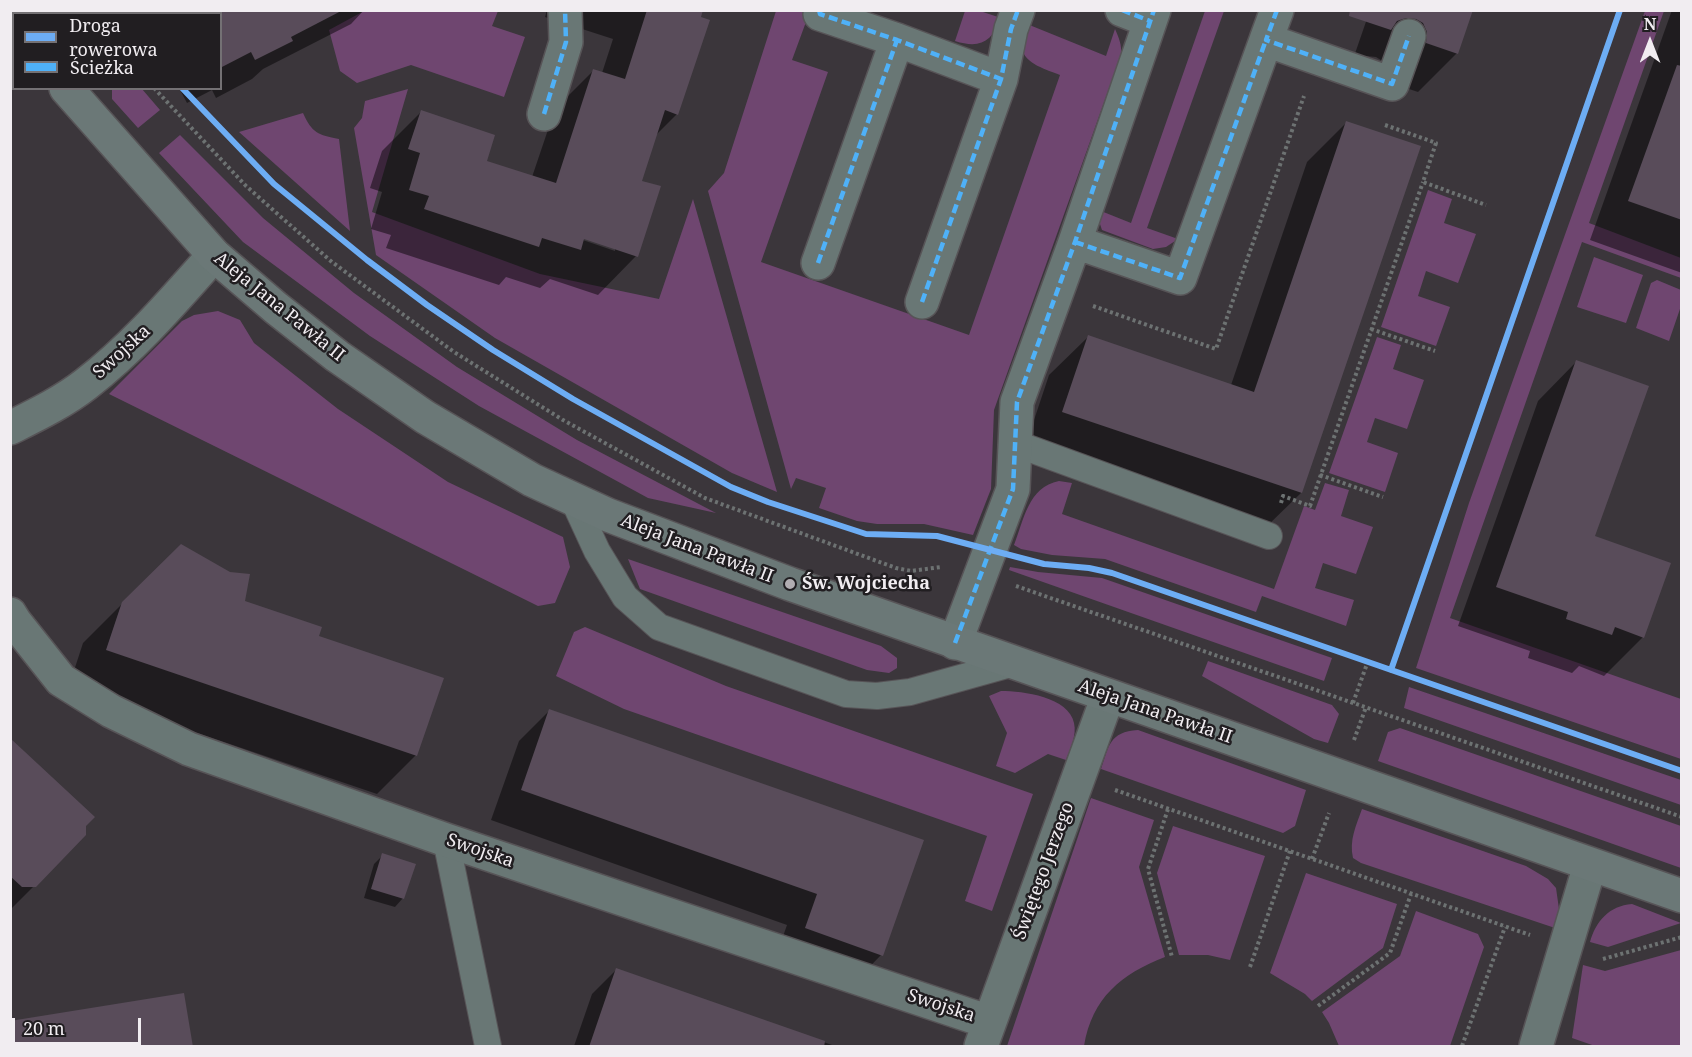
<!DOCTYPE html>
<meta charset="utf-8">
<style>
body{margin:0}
#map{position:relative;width:1692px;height:1057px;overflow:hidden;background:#3b363b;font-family:"Noto Serif",serif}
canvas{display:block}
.frame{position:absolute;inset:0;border:12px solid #f1edf1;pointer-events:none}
.legend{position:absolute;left:12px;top:12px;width:210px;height:78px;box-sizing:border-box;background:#211e21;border:2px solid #747174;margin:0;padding:8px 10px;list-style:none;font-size:18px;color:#f1edf1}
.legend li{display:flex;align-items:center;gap:12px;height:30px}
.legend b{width:30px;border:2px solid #747174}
.north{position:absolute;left:1620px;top:12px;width:60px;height:60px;-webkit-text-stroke:4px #211e21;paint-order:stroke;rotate:0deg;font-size:16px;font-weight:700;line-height:24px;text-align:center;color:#f1edf1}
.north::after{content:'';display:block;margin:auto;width:21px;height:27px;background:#f1edf1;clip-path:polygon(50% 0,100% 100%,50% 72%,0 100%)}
.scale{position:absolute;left:12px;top:1018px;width:129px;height:27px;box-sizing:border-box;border:3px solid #f1edf1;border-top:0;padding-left:8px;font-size:18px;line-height:21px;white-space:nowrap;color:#f1edf1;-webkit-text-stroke:4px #211e21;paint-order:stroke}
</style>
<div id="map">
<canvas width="1692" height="1057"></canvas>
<div class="frame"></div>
<ul class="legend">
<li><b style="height:8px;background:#6dadf4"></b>Droga rowerowa</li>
<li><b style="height:8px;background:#4fb1f8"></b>Ścieżka</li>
</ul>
<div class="north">N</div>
<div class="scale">20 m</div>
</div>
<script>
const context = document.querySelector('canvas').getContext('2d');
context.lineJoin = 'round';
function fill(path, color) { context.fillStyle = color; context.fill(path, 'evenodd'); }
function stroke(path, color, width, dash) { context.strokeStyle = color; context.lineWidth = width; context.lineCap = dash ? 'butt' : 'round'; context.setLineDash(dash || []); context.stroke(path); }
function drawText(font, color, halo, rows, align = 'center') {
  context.font = font + ' "Noto Serif",serif'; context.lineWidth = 5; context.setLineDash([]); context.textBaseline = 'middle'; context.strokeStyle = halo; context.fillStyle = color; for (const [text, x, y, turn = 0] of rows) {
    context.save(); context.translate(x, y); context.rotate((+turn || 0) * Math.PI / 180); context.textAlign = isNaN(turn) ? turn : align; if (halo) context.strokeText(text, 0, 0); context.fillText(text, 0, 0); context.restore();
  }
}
const green = new Path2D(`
 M 498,11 L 492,26 L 525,37 L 504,97 L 411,65 L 357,83 L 340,71 L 329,30 L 364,11 Z
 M 776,11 L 810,11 L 792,60 L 828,72 L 761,262 L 969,335 L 1060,75 C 1048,70 1024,64 1022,48 C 1022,41 1026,31 1027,24 L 1106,56 L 1115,29 C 1119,38 1122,45 1121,55 L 994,410 L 991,489 L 973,535 L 924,524 L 877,524 L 857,521 L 819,508 L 826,488 L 796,478 L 791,489 L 708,191 L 724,173 Z
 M 965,11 L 980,11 L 1001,18 C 992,42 980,49 955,41 Z
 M 1205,11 L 1224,11 L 1147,228 L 1178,239 L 1166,247 L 1153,249 L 1102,230 L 1099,221 L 1101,211 L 1131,223 Z
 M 1645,11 L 1664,11 L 1589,223 L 1681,258 L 1681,278 L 1582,242 L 1450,618 L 1681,699 L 1681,759 L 1416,668 L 1469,503 Z
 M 112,89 L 142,89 L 160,110 L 138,128 L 112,99 Z
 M 408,89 L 372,212 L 540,274 L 659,299 L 693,199 L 777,492 L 732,473 L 495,338 L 376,255 L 354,128 L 362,118 L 365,101 Z
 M 303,113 C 312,133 318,135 339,139 L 350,231 L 239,132 Z
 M 180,135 L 263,218 L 354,293 L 457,367 L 577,440 L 716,513 L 648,498 L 479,406 L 370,336 L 243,242 L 159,153 Z
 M 1428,190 L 1452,199 L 1444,223 L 1476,234 L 1458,283 L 1426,271 L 1418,296 L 1450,307 L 1436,346 L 1381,327 Z
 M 1594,257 L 1643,275 L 1626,323 L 1577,307 Z
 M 1657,280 L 1681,290 L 1681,306 L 1669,341 L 1636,328 L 1651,283 Z
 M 218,311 L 240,320 L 254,343 L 338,409 L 448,482 L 563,537 L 570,567 L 555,603 L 538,606 L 109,394 L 182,321 L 194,315 Z
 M 1377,337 L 1401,345 L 1393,369 L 1424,380 L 1407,429 L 1375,418 L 1367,442 L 1398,453 L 1385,492 L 1329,473 Z
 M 1059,481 L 1072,483 L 1062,514 L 1274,589 L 1304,506 L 1315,510 L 1325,483 L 1349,490 L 1341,516 L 1373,527 L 1356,574 L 1323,563 L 1315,588 L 1354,600 L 1346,626 L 1262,596 L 1256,612 L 1105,559 L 1052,555 L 1021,549 L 1014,545 C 1024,520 1028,487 1059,481 Z
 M 628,559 L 881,646 L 897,658 L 897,668 L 889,673 L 867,670 L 640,589 Z
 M 1010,567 L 1038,572 L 1102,578 L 1332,658 L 1324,681 L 1009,570 Z
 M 585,627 L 726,686 L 1033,794 L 992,911 L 965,901 L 987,836 L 624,709 L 556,676 L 574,632 Z
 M 1208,661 L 1332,705 L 1339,714 L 1328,743 L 1314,739 L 1202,676 Z
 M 1409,687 L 1681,780 L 1681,805 L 1404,708 Z
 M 1001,691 C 1023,691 1069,697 1074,723 C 1077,736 1070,749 1066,760 L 1048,754 L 1015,773 L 996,766 L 1007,733 L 989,696 Z
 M 1400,728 L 1681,826 L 1681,868 L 1378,761 L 1388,732 Z
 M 1138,730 L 1306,790 L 1295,826 L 1283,833 L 1101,769 C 1109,746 1109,732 1138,730 Z
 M 1091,798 L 1154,820 L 1139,867 L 1165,957 C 1121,974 1092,998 1084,1046 L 1007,1046 Z
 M 1362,809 L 1526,866 L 1548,879 L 1556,888 L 1559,909 L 1555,928 L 1361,863 L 1353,858 C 1349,840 1356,826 1362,809 Z
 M 1173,826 L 1265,856 L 1230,960 L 1208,955 L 1179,955 L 1157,873 Z
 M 1306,873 L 1397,904 L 1383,948 L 1312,1001 L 1305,994 L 1270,973 Z
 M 1632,904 L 1681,923 L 1608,947 L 1590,942 C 1596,921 1609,906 1632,904 Z
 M 1416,911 L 1478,934 L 1484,947 L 1450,1046 L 1339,1046 L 1329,1023 L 1322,1012 L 1400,956 Z
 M 1681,950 L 1681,1046 L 1595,1046 L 1572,1038 L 1583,965 L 1605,971 Z`);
const shadow = new Path2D(`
 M 115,10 L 364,10 L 351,24 L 263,69 L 252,79 L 216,98 L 212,90 L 187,103 L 179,88 L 220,88 L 220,14 L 117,14 Z
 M 547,10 L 702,10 L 677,114 L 656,135 L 640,182 L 636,256 L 598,295 L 550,279 L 540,288 L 506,277 L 499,285 L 386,248 L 391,235 L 371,229 L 382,192 L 370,188 L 382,151 L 421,112 L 485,162 L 532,177 L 555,109 L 594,70 L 602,73 L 613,39 L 545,17 ZM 578,235 L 615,247 L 615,251 L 577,238 Z
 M 1370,10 L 1472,10 L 1457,53 L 1418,92 L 1388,82 L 1384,62 L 1376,57 L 1366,56 L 1350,68 Z
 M 1672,10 L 1682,10 L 1682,273 L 1590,240 Z
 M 1346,123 L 1301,493 L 1262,531 L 1024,450 L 1049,375 L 1088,337 L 1231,385 L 1307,162 Z
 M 1576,362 L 1593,537 L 1643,637 L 1604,676 L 1579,666 L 1572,673 L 1528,658 L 1530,651 L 1458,626 L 1538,401 Z
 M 181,545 L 230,573 L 243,602 L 317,637 L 416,755 L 377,794 L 68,689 L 83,643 Z
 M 550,710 L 922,841 L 881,955 L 851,986 L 775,959 L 787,925 L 491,820 L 519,741 Z
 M 10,745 L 34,886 L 10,910 Z
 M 383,855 L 403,898 L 395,907 L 364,898 L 374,864 Z
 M 616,970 L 835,1046 L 574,1046 L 592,994 Z`);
const building = new Path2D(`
 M 220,10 L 343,10 L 291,37 L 293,41 L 255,60 L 251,52 L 220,68 Z
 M 647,10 L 703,10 L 701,17 L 710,20 L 678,115 L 665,110 L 642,181 L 661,186 L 638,257 L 584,239 L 581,250 L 542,238 L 539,247 L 424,209 L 429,196 L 409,190 L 420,153 L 408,149 L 421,110 L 495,135 L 487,161 L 556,183 L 593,69 L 625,79 Z
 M 1350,10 L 1473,10 L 1458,54 L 1426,43 L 1427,32 L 1423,23 L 1416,19 L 1406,18 L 1397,21 L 1391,30 L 1349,16 Z
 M 1677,65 L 1682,66 L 1682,220 L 1628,201 Z
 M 1346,121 L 1421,146 L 1302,493 L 1062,412 L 1088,335 L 1254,392 Z
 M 1576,360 L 1649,386 L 1595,536 L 1671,563 L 1644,638 L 1615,627 L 1612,635 L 1566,619 L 1568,612 L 1496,587 Z
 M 181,544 L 230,572 L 250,574 L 245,601 L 322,627 L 319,636 L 444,678 L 417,756 L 106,650 L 122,602 Z
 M 549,709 L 924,840 L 883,956 L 805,928 L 817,894 L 521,790 Z
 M 10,738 L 95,817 L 86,826 L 86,835 L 36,887 L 22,887 L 10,876 Z
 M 382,853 L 416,864 L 404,899 L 371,889 Z
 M 616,968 L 825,1041 L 824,1047 L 589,1047 Z
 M 184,993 L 193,1047 L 10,1047 L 10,1021 Z`);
const path = new Path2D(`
 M 91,10 L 93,14
 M 154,88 L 246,186 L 332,262 L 454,352 L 563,420 L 705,498 L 896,568 L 911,571 L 941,567
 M 1385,125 L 1436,143 L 1423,182 L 1486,205
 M 1093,306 L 1216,349 L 1304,96
 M 1371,329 L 1435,351
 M 1320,475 L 1383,497
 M 1281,503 L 1283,496 L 1310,506 L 1423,182
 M 1016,586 L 1682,817
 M 1353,703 L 1368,661
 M 1354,740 L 1366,707
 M 1115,790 L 1530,935
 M 1168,809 L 1148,869 L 1172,957
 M 1312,859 L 1329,813
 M 1603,959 L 1682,937
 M 1250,967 L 1290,851
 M 1318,1006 L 1390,953 L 1411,894
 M 1462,1046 L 1505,927`);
const lane = new Path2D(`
 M 1014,443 L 1269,536
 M 573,499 L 597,551 L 625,597 L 659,627 L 846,694 L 877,696 L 910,692 L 1014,663
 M 446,840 L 488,1046`);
const street = new Path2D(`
 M 1122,10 L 1150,21
 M 1277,10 L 1266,40 L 1392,84 L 1409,36
 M 820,14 L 897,40 L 1001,79
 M 544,114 L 566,42 L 565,10
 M 1075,242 L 1180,278 L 1266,40
 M 818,263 L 897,40
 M 922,302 L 1001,79 L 1011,29 L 1018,10
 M 10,428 C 36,415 63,402 86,384 C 134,347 174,300 214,255
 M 10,614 L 15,622 L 61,680 L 111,711 L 189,749 L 446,840 L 989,1022
 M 955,643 L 1013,489 L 1017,402 L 1075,242 L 1154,10
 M 981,1046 L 1108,696
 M 1536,1046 L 1590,865`);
const secondary = new Path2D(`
 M 10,13 L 14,18
 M 66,88 L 214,255 L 276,308 L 337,356 L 425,417 L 532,480 L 608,515 L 790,584 L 1682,896`);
const quiet = new Path2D(`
 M 819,10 L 820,14 L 897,40 L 1001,79
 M 1122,10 L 1150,21
 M 1277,10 L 1266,40 L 1392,84 L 1409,36
 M 544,114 L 566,42 L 565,10
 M 1075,242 L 1180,278 L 1266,40
 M 818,263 L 897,40
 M 922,302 L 1001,79 L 1011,29 L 1018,10
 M 955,643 L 1013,489 L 1017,402 L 1075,242 L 1154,10`);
const cycleway = new Path2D(`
 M 182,88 L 274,184 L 367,260 L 427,305 L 493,350 L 573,399 L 731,487 L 768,502 L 866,534 L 937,536 L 1044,564 L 1089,568 L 1112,573 L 1682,771
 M 1391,670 L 1620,10`);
const markers = [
 [790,584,6,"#b1adb1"]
];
const streetNames = [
 ["Aleja Jana Pawła II",279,307,39],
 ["Swojska",122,352,-42],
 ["Aleja Jana Pawła II",697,549,21],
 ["Aleja Jana Pawła II",1155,712,19],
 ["Swojska",480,851,19],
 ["Świętego Jerzego",1044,871,-70],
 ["Swojska",941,1006,18]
];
const poiNames = [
 ["Św. Wojciecha",802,584]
];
fill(green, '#6f4670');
fill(shadow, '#0007');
fill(building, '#594c5a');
stroke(lane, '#575457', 28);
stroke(street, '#575457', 36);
stroke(secondary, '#575457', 36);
stroke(path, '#6d7272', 4, [3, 3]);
stroke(lane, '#697775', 26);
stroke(street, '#697775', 33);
stroke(secondary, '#6b7877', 33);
stroke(quiet, '#4fb1f8', 4.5, [9, 4.5]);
stroke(cycleway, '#6dadf4', 6);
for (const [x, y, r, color] of markers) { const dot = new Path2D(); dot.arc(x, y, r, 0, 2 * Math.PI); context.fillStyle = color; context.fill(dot); stroke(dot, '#211e21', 2); }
drawText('18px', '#f1edf1', '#211e21', streetNames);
drawText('bold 18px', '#f1edf1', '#211e21', poiNames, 'left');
</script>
